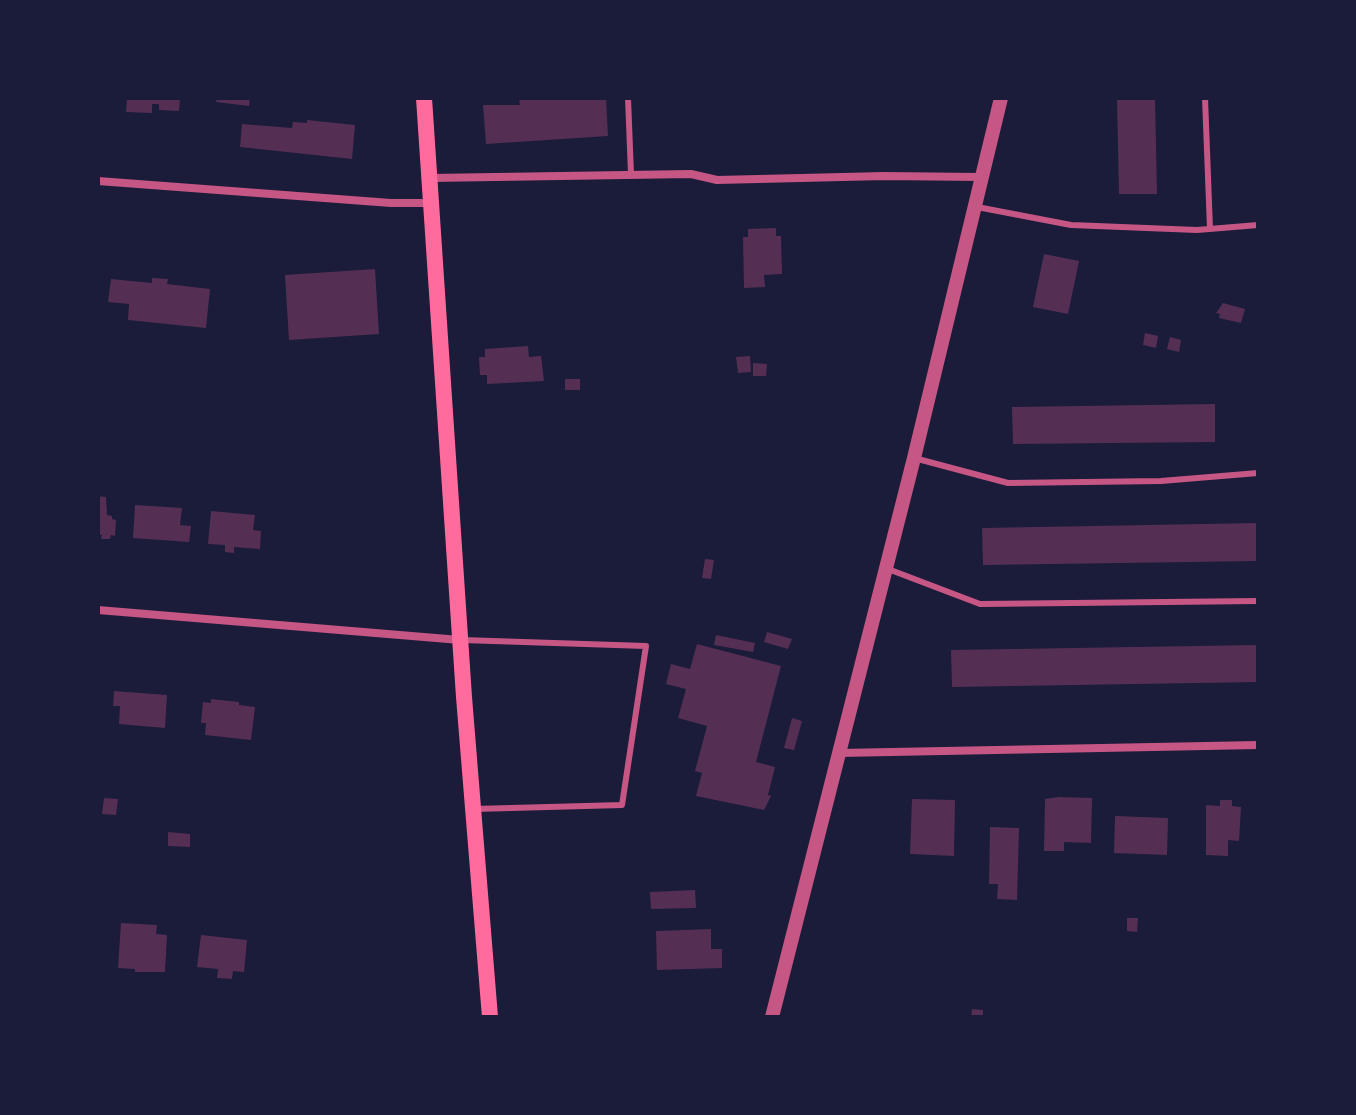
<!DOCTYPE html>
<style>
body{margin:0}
#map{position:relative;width:1356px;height:1115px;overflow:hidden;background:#1b1b3a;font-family:"Titillium Web",sans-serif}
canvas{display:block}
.frame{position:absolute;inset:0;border:100px solid #1b1b3a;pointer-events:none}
</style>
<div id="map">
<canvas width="1356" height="1115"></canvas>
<div class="frame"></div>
</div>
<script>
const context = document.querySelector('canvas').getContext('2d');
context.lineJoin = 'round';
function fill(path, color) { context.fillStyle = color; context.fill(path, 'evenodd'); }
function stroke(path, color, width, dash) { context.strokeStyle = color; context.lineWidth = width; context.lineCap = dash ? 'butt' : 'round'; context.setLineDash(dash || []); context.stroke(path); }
const building = new Path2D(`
 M 127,98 L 180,98 L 179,111 L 159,110 L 159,104 L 152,104 L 152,113 L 126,112 Z
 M 217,98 L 250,98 L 249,106 L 216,102 Z
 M 519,98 L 562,98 L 562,100 L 606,98 L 608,136 L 486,144 L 483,105 L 520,105 Z
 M 1117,98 L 1155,98 L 1157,194 L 1119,194 Z
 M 307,120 L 355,125 L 352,159 L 240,147 L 242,124 L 292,128 L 293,122 L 307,123 Z
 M 776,228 L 776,236 L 781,236 L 782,274 L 764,275 L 765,287 L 744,288 L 743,237 L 748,237 L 748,229 Z
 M 1044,254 L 1079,261 L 1068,314 L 1033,307 Z
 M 375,269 L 379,334 L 289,340 L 285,275 Z
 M 152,278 L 168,279 L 167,284 L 210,289 L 206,328 L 128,320 L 129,304 L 108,302 L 111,279 L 152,283 Z
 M 1223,303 L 1245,309 L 1241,323 L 1219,318 L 1220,314 L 1216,313 Z
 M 1145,333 L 1158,336 L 1156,348 L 1143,345 Z
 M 1170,337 L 1181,340 L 1179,352 L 1167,349 Z
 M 528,346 L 529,357 L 541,356 L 544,381 L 487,384 L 487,375 L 480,375 L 479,357 L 485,357 L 485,349 Z
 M 750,356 L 751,372 L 738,373 L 736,357 Z
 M 753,363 L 767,364 L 766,376 L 753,376 Z
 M 565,379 L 580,379 L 580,390 L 565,390 Z
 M 1215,404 L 1215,442 L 1013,444 L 1012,407 Z
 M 98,496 L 106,497 L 107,515 L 112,516 L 112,519 L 116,520 L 115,536 L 111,535 L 110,539 L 101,539 L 102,535 L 98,534 Z
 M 135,505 L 182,508 L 180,525 L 191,526 L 189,542 L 133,538 Z
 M 211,511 L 255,515 L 253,530 L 261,531 L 260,549 L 234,547 L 234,553 L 225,552 L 225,545 L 208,544 Z
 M 1258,523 L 1258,561 L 983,565 L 982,528 Z
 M 705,559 L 714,560 L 711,579 L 702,578 Z
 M 767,632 L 792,639 L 788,649 L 764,642 Z
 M 716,635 L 755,643 L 753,652 L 714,645 Z
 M 697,644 L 781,666 L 756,762 L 775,767 L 768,795 L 771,796 L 764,810 L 696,796 L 702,773 L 695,771 L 707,726 L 678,718 L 686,689 L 666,684 L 671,664 L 690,669 Z
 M 1258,645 L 1258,682 L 952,687 L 951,650 Z
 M 114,691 L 167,695 L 165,728 L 119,724 L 120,706 L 113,706 Z
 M 211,699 L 239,702 L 239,705 L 255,707 L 251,740 L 205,735 L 206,723 L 201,723 L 203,702 L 211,703 Z
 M 792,718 L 802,721 L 794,750 L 784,748 Z
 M 1059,797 L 1092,798 L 1091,843 L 1064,842 L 1064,851 L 1044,851 L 1045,799 Z
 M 104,798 L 118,799 L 116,815 L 102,814 Z
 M 912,799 L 955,800 L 954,856 L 910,854 Z
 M 1220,800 L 1232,800 L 1232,806 L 1241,807 L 1239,841 L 1228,840 L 1228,856 L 1206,855 L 1206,805 L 1220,806 Z
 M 1115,816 L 1168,818 L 1167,855 L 1114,853 Z
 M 990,827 L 1019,828 L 1017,900 L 997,899 L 998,884 L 989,884 Z
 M 168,832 L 190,834 L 190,847 L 168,846 Z
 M 695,890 L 696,908 L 651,909 L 650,892 Z
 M 1127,918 L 1138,918 L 1137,932 L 1127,931 Z
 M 121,923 L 157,925 L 156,934 L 167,935 L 165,972 L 135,972 L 135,969 L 118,968 Z
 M 711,929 L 711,949 L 722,949 L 722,968 L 657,970 L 656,931 Z
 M 201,935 L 247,940 L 244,972 L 233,971 L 232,979 L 217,978 L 218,969 L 197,967 Z
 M 972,1009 L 983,1010 L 983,1017 L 971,1017 Z`);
const service = new Path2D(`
 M 628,98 L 631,174
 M 1205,98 L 1210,229
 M 977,207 L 1071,225 L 1197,230 L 1258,225
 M 914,458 L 1008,483 L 1161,481 L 1258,473
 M 888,569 L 980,604 L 1258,601
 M 462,640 L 646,646 L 622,805 L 474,809`);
const minor = new Path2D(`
 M 430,178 L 691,174 L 717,180 L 884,176 L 981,177
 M 98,181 L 391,203 L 430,203
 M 98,610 L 460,640
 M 839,753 L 1258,745`);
const tertiary = new Path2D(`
 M 772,1017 L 914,458 L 1001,98`);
const secondary = new Path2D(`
 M 424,98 L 464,697 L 490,1017`);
fill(building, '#542f53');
stroke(service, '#c65784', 6);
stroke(minor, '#c65784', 8);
stroke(tertiary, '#c65784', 14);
stroke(secondary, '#ff6b9d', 16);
</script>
